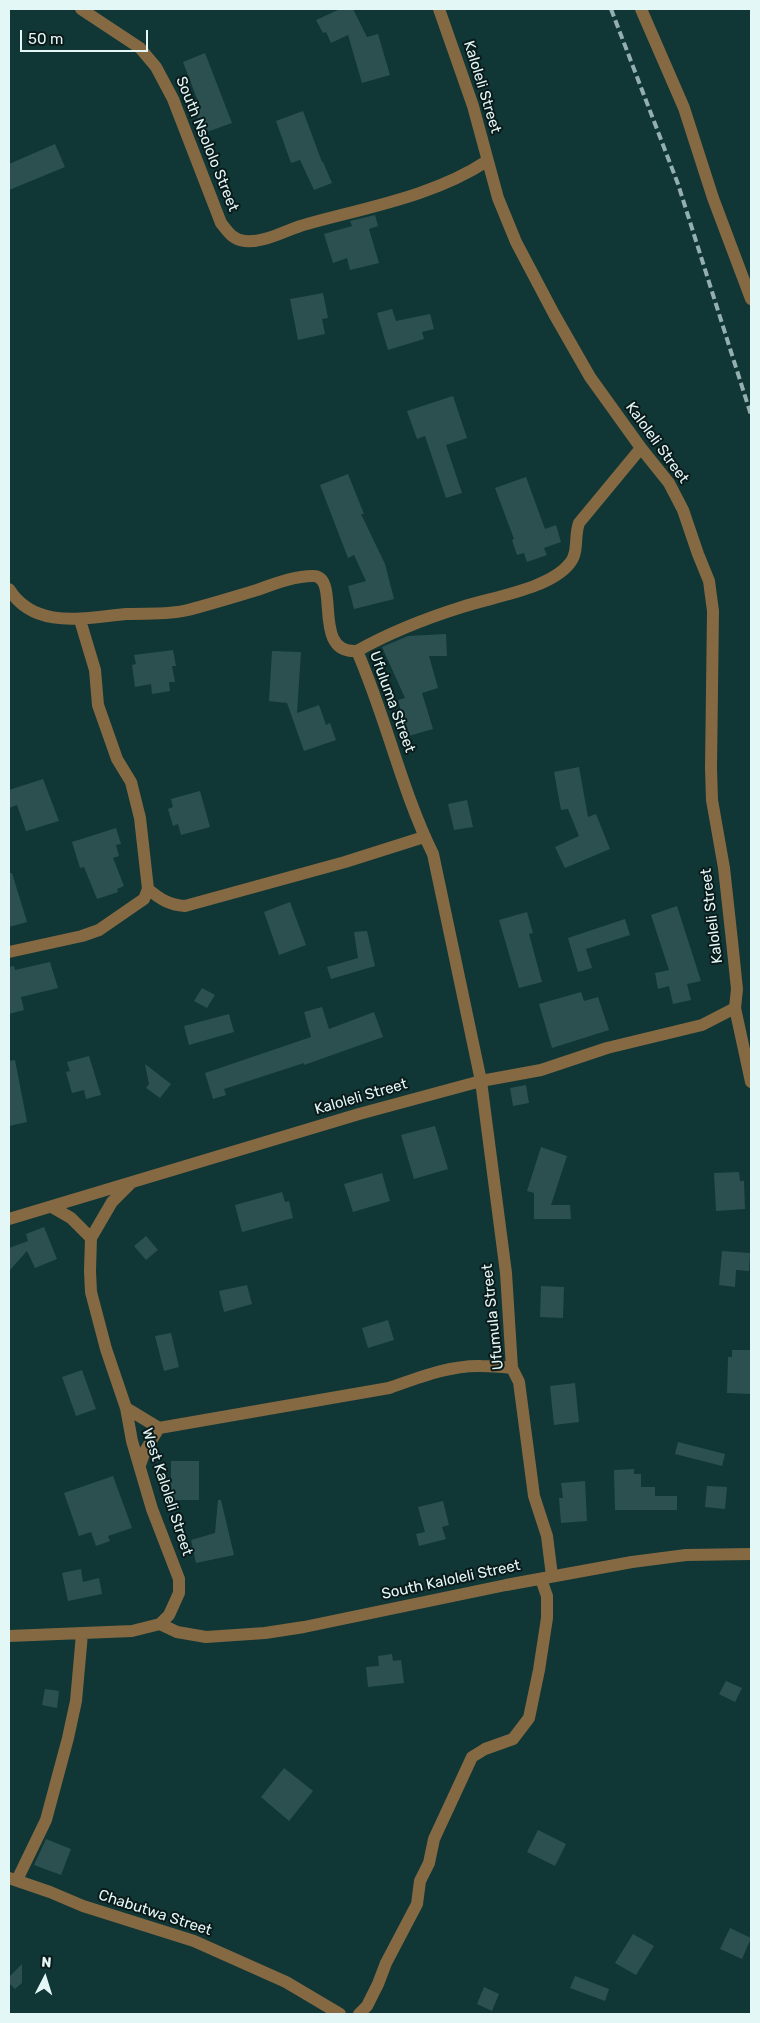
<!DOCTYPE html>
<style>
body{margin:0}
#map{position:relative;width:760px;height:2023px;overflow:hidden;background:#103636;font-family:Rubik,sans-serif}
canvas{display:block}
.frame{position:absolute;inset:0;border:10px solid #e3f7f7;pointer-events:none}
.north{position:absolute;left:20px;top:1953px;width:50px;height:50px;-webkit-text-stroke:4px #0b1a1a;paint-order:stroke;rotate:5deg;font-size:14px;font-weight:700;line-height:20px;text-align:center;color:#e3f7f7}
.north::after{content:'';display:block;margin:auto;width:18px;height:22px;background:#e3f7f7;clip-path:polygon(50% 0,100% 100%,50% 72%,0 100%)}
.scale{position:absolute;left:20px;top:30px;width:128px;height:22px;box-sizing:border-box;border:2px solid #e3f7f7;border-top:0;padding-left:6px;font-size:15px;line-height:18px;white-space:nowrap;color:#e3f7f7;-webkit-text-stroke:4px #0b1a1a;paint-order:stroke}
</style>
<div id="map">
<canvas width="760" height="2023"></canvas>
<div class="frame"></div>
<div class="north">N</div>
<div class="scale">50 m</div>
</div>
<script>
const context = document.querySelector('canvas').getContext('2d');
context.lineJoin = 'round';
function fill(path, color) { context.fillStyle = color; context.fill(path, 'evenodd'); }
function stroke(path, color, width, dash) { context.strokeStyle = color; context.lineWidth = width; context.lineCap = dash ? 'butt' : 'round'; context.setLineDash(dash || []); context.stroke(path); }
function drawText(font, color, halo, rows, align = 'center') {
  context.font = font + ' Rubik,sans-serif'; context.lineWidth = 4; context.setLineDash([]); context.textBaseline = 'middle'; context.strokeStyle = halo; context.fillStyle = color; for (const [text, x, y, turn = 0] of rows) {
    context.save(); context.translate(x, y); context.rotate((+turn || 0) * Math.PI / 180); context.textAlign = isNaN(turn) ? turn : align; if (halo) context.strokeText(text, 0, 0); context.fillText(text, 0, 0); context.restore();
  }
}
const building = new Path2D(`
 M 340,9 L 353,9 L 367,37 L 378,34 L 390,75 L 362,83 L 348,35 L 331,43 L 326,32 L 323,33 L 316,20 Z
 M 205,53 L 232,123 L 204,133 L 193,107 L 199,104 L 183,62 Z
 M 303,111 L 322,162 L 323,162 L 332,183 L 314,190 L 300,160 L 291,163 L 276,121 Z
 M 55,144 L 65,167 L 9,190 L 9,164 Z
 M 375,215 L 378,226 L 369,229 L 379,263 L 350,270 L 347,258 L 333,263 L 324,234 L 352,226 L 350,221 Z
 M 323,293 L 328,318 L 322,319 L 325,334 L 298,340 L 290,299 Z
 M 392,309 L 396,321 L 430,314 L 434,329 L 422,332 L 424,339 L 388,350 L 377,313 Z
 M 453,396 L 467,438 L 446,445 L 462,493 L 446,498 L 425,436 L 417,439 L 407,411 Z
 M 348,474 L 364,514 L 361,514 L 385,564 L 394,599 L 354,609 L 348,586 L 366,581 L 354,555 L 348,558 L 320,485 Z
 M 526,477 L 545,529 L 556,525 L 561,542 L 544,548 L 547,555 L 527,562 L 524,553 L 517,555 L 512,540 L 514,539 L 495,488 Z
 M 446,634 L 447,656 L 429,656 L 438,688 L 422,693 L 433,729 L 405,737 L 401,724 L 404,723 L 398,700 L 405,698 L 382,647 L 408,636 Z
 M 173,650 L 176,666 L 172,666 L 175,682 L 169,682 L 170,691 L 152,694 L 151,684 L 135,687 L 132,665 L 136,664 L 134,655 Z
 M 272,651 L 301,652 L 297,713 L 319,705 L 326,725 L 330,723 L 336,740 L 304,751 L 287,703 L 269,701 Z
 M 579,767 L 588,817 L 596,814 L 610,849 L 565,868 L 555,847 L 579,836 L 568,809 L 561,810 L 554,772 Z
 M 43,779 L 59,821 L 26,831 L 17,805 L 9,808 L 9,790 Z
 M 200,791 L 210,827 L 181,835 L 178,824 L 173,826 L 168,809 L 173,807 L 171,799 Z
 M 467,800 L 473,827 L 454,830 L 448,804 Z
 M 116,828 L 121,844 L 116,845 L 119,856 L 113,858 L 124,886 L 117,889 L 118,892 L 97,899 L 84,867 L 80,868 L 72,842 Z
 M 9,873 L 12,873 L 27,922 L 9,927 Z
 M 290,902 L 306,945 L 279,955 L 264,912 Z
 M 677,906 L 701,981 L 687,984 L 691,1000 L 673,1004 L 669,986 L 658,989 L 655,973 L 669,970 L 651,915 Z
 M 527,912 L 533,933 L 529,934 L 542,982 L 519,988 L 499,920 Z
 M 625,919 L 630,935 L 586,949 L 592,968 L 578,972 L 568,938 Z
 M 367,931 L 375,966 L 331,979 L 327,967 L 358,958 L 354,932 Z
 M 50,962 L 58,988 L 21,997 L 24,1010 L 9,1014 L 9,967 L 14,966 L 15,970 Z
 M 202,988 L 215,995 L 207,1008 L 194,1001 Z
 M 581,992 L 584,1001 L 598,997 L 609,1030 L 552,1048 L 539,1004 Z
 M 322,1007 L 329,1029 L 374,1012 L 383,1037 L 304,1065 L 304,1063 L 224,1089 L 226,1095 L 213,1099 L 205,1073 L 311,1037 L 304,1012 Z
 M 229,1014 L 234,1032 L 189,1045 L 184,1026 Z
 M 89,1056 L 101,1095 L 86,1099 L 84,1090 L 72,1093 L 66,1072 L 70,1071 L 67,1062 Z
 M 15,1060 L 27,1122 L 9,1126 L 9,1061 Z
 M 145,1064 L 171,1084 L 160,1098 L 146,1088 L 149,1084 Z
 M 526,1085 L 529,1103 L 513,1106 L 510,1088 Z
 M 435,1126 L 448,1169 L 414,1179 L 401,1135 Z
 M 541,1147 L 567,1156 L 551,1205 L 570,1205 L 571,1219 L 534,1219 L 534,1193 L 527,1191 Z
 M 739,1172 L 740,1181 L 744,1181 L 745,1209 L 716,1211 L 714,1173 Z
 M 382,1173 L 390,1201 L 353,1212 L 344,1184 Z
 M 282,1192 L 285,1202 L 289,1201 L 293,1218 L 242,1232 L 235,1205 Z
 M 44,1227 L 57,1259 L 35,1268 L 27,1251 L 9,1271 L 9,1248 L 28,1241 L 26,1234 Z
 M 146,1236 L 158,1250 L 146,1260 L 134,1246 Z
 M 722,1251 L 750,1253 L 749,1271 L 736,1270 L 735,1287 L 719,1285 Z
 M 247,1285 L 252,1304 L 224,1312 L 219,1291 Z
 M 541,1286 L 564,1287 L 563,1318 L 540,1317 Z
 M 388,1320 L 394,1340 L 368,1348 L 362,1328 Z
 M 171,1333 L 179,1367 L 164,1371 L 155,1336 Z
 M 732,1350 L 750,1350 L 751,1394 L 727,1393 L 728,1357 L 732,1357 Z
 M 82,1370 L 96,1409 L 76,1416 L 62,1377 Z
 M 575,1383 L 579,1422 L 554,1425 L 550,1386 Z
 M 678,1442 L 725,1454 L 722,1466 L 675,1454 Z
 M 171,1461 L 199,1461 L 199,1500 L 171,1500 Z
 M 634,1469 L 634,1474 L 641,1474 L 641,1487 L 655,1487 L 655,1496 L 677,1496 L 677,1510 L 615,1510 L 614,1470 Z
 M 113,1476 L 132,1528 L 108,1536 L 110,1541 L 96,1546 L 91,1532 L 79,1536 L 64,1493 Z
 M 585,1481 L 587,1521 L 561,1523 L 559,1498 L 563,1498 L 561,1483 Z
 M 707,1486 L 727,1487 L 725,1509 L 705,1507 Z
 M 218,1500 L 221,1500 L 234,1555 L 196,1563 L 191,1540 L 215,1533 Z
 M 443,1501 L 449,1525 L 442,1527 L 446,1539 L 419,1546 L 416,1534 L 425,1532 L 418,1507 Z
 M 81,1569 L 83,1582 L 99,1578 L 102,1594 L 68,1601 L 62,1573 Z
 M 392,1654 L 393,1661 L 401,1660 L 404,1683 L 368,1687 L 366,1667 L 379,1666 L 378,1656 Z
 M 726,1681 L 742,1688 L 735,1702 L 719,1694 Z
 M 45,1689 L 59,1691 L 57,1708 L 42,1705 Z
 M 284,1768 L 313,1791 L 289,1821 L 261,1797 Z
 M 538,1830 L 566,1844 L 555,1866 L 527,1852 Z
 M 46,1839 L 71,1849 L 61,1875 L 34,1865 Z
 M 730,1928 L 751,1938 L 742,1959 L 720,1949 Z
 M 633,1934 L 654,1946 L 636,1975 L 615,1963 Z
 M 22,1964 L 22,1983 L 15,1989 L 9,1983 L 9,1977 Z
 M 575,1976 L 609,1989 L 605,2001 L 570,1988 Z
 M 484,1987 L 499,1994 L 492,2011 L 477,2004 Z`);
const minor = new Path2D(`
 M 81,9 L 140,48 L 156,67 L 173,99 L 221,223 C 228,232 233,240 245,241 C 266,243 287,229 307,224 C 368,207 434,196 487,161
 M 439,9 L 473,106 L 498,198 L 516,242 L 554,314 L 590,377 L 641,448 L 669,483 L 683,510 L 698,554 L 709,581 L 713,611 L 711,768 L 712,800 L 724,868 L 732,941 L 737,989 L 735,1008 L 751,1082
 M 641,9 L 684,108 L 713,198 L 751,299
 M 9,589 C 35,631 87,617 127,614 C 147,613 169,615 188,610 C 211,604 234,597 257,590 C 274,584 294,576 313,576 C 342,576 310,654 357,651 C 386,717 401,789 433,854 L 481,1081 L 506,1273 L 512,1368 L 519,1382 L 534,1496 L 547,1536 L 552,1576
 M 357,651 C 389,633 427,618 462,607 C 492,597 550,589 570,563 C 579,552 574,536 579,523 L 641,448
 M 148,889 C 160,899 169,905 185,906 L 345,862 L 424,837
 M 9,952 L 82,936 L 99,930 L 144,899 L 148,889 L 140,818 L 131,782 L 117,759 L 98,705 L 95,670 L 80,620
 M 9,1219 L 359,1114 L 481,1081 L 541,1070 L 607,1048 L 702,1025 L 735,1008
 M 91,1238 L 112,1202 L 130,1184
 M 126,1408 L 159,1428 L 389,1388 C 418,1378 450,1365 481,1366 C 491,1366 502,1367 512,1368
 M 140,1465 L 145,1451 L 159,1428
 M 160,1624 L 177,1632 L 206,1637 L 265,1633 L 304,1627 L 506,1585 L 632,1562 L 686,1555 L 751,1554
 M 9,1636 L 132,1631 L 160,1624 L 169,1615 L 179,1593 L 179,1579 L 152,1509 L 132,1441 L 126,1408 L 106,1349 L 91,1292 L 90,1271 L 91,1238 L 71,1218 L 52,1207
 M 9,1878 L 50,1892 L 83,1906 L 194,1941 L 286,1982 L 340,2014
 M 17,1880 L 46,1820 L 68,1738 L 76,1701 L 82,1634
 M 359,2014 L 367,2006 L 378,1984 L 386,1963 L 417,1904 L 420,1881 L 429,1863 L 434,1839 L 472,1757 L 485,1749 L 513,1739 L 529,1718 L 539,1670 L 547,1618 L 547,1596 L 541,1579`);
const rail = new Path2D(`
 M 611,9 L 678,184 L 751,415`);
const streetNames = [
 ["Kaloleli Street",482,87,73],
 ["South Nsololo Street",207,144,68],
 ["Kaloleli Street",657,443,54],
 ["Ufuluma Street",392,702,70],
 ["Kaloleli Street",712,916,-97],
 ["Kaloleli Street",361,1097,-16],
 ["Ufumula Street",493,1317,-96],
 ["West Kaloleli Street",167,1492,72],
 ["South Kaloleli Street",451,1580,-12],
 ["Chabutwa Street",155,1913,18]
];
fill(building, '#2c5050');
stroke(minor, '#856942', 12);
stroke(rail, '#94afaf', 4, [8, 4]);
drawText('15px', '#e3f7f7', '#0b1a1a', streetNames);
</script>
